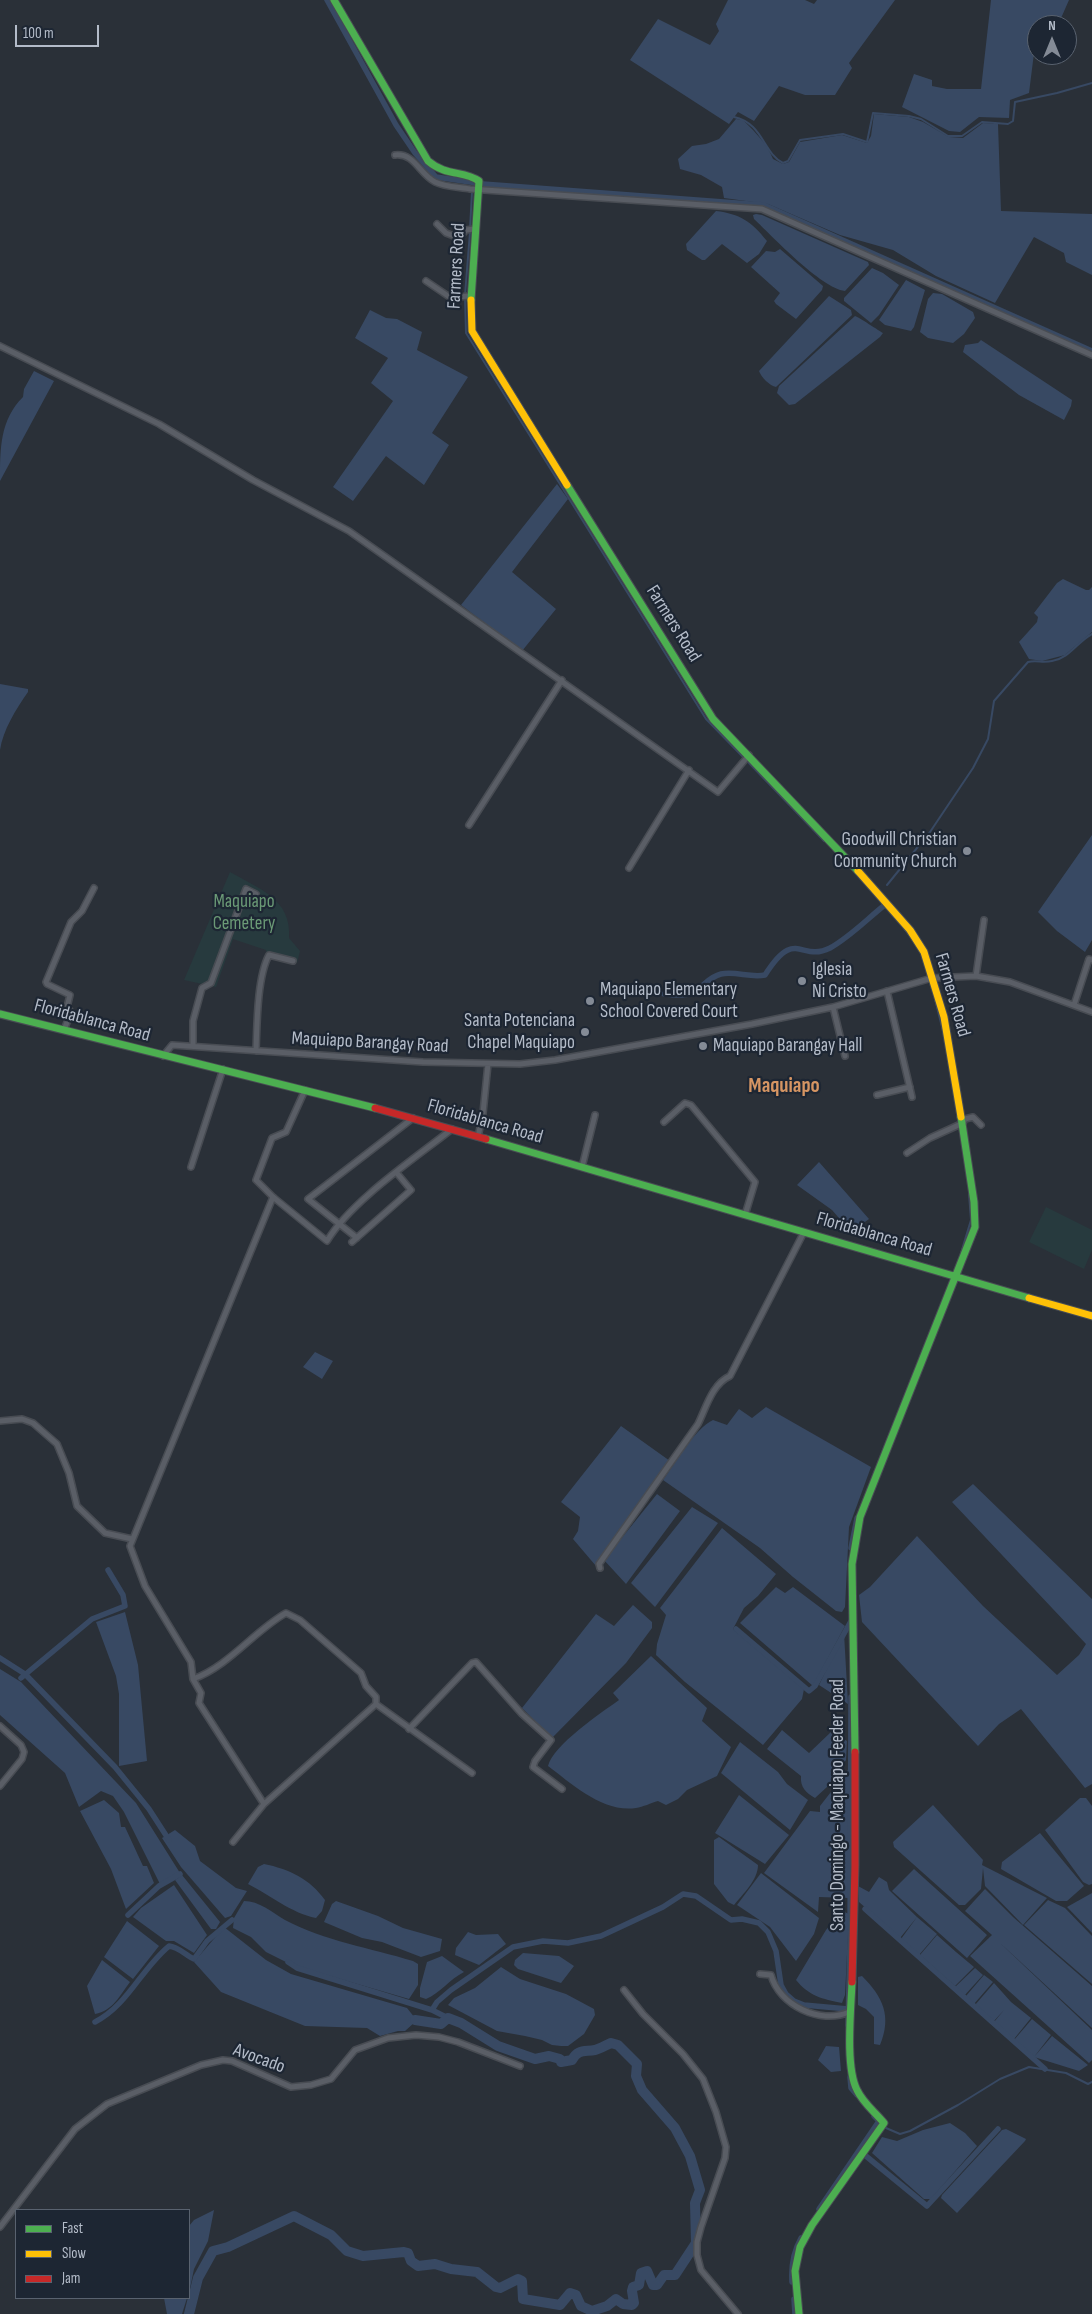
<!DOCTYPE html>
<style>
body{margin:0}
#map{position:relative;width:1092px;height:2314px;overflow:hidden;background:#2a3038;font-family:"Sofia Sans Condensed",sans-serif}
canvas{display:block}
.legend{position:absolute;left:15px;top:2209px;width:175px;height:90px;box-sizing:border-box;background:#1d2633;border:1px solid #59626f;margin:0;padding:6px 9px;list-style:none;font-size:15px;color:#b4bcc9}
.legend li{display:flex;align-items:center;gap:10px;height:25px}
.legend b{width:25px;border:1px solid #59626f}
.north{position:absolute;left:1027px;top:15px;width:50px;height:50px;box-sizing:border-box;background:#1d2633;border:1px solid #59626f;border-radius:50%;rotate:0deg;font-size:14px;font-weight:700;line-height:20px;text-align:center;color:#b4bcc9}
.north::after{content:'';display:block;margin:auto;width:18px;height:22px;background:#848b96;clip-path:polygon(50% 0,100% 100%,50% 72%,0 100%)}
.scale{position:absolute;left:15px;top:25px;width:84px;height:22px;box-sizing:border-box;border:2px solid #b4bcc9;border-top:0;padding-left:6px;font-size:15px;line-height:18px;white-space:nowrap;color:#b4bcc9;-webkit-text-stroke:4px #1d2633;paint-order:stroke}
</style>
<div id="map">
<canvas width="1092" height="2314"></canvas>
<ul class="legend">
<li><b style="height:6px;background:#4caf50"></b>Fast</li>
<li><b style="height:6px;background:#ffc107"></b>Slow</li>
<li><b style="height:6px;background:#c62828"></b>Jam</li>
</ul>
<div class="north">N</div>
<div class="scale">100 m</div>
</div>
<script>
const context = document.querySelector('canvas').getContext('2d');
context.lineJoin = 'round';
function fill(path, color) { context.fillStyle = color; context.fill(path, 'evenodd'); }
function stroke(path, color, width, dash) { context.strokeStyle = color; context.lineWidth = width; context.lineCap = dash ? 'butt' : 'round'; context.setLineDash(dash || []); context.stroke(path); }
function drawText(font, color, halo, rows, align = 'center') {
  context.font = font + ' "Sofia Sans Condensed",sans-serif'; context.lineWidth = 4.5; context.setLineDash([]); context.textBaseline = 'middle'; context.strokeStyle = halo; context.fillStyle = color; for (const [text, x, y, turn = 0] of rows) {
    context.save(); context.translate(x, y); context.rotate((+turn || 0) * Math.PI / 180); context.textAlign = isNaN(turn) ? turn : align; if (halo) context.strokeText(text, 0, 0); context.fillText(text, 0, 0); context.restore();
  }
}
const green = new Path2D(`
 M 230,872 C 259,889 292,899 289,938 L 300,951 L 297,963 L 267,956 L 266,950 L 233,939 L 216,987 L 184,980 Z
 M 1046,1207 L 1092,1230 L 1092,1250 L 1084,1269 L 1029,1242 Z`);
const water = new Path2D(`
 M 728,0 L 805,0 L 814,4 L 817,0 L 895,0 L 849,63 L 852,68 L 835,95 L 805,95 L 779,86 L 754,121 L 738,112 L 729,124 L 630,60 L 658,19 L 710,45 L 719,31 L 716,24 Z
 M 991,0 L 1069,0 L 1058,25 L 1037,25 L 1037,52 L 1034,53 L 1029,93 L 1010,100 L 1009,118 L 979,117 L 960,132 L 949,131 L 902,107 L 914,74 L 932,80 L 932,86 L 947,89 L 981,89 Z
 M 874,114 L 909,117 L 923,122 L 949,137 L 963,138 L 983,123 L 998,124 L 1001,211 L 1092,214 L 1092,275 L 1066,262 L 1064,253 L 1034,237 L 995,303 L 936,276 L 893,250 L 840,235 L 768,204 L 724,198 L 722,187 L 701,175 L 680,169 L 678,159 L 692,146 L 706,144 L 719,139 L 736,119 L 743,120 L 753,130 L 767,146 L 773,159 L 783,164 L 789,162 L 800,142 L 842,135 L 867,143 L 871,136 Z
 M 716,211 C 740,214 751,221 767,241 L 759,254 L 747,263 L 722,244 L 705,260 L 702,260 L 687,250 L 686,244 Z
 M 756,214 L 762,215 L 868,262 L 869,265 L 845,291 C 821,288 773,237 754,219 L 753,215 Z
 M 780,249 L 823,286 L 822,290 L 796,319 L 776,304 L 774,301 L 780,293 L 751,267 L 766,251 L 775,252 Z
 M 872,268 L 883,273 L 899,285 L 879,315 L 871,323 L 844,301 L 844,298 Z
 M 906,280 L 925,290 L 914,327 L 911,331 L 885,325 L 879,320 Z
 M 933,293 L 942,294 L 973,312 L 975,318 L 964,334 L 953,343 L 928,338 L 920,332 L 928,299 Z
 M 829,296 L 851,310 L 852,315 L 776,387 C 770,386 761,377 759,371 Z
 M 370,310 L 386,318 L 397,319 L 422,332 L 417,350 L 468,377 L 432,433 L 449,445 L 424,485 L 386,456 L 353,501 L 333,487 L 393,401 L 371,383 L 388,358 L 355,338 Z
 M 855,316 C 857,316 881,332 883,333 L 880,337 L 795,404 L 789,405 L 777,393 L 779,386 Z
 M 981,340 L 1072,400 L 1071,406 L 1064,420 L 1019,395 L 963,352 L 965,345 L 978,343 Z
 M 34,371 L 54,381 L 0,481 C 0,448 0,420 23,397 L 24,389 Z
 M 557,484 L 568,499 L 512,572 L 556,609 L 522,651 L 461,605 Z
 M 1063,579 L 1086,590 L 1089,590 L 1092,587 L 1092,632 L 1065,655 L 1042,661 L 1029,659 L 1019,642 L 1037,622 L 1038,617 L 1034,613 L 1057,583 Z
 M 0,684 L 28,689 L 28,692 C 16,709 3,730 0,750 Z
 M 1092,835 L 1092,940 L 1085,952 L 1057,931 L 1038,912 Z
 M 819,1162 L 869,1219 L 851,1232 L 832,1210 L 797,1185 Z
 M 315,1352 L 333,1361 L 322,1379 L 303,1367 Z
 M 766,1407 L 871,1467 L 849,1527 L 845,1607 L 842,1612 L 836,1611 L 793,1577 L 760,1548 L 663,1480 C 675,1464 694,1429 713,1420 L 727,1425 L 739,1409 L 752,1418 Z
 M 621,1426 L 670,1461 L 596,1566 L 573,1539 L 578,1531 L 580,1517 L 561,1502 Z
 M 973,1484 L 1092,1599 L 1092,1784 L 1085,1788 L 1021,1709 L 999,1724 L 978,1746 L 862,1622 L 859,1595 L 870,1587 L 917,1536 L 983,1606 L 1057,1675 L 1079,1655 L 1086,1644 L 952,1502 Z
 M 657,1494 L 680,1511 L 626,1584 L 604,1560 Z
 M 692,1507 L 718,1523 L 655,1607 L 631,1583 Z
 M 722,1528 L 776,1574 L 758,1596 L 744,1608 L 733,1629 L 804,1689 L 802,1699 L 763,1745 L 685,1682 L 656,1655 L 657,1644 L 666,1615 L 660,1608 Z
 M 776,1587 L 785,1593 L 793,1587 L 845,1626 L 813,1686 L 740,1623 Z
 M 633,1605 L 652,1622 L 652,1628 L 626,1663 L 552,1738 L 522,1708 L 596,1614 L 614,1626 Z
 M 125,1612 L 138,1665 L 147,1761 L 119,1766 L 119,1694 L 116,1676 L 96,1622 Z
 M 844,1633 L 848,1704 L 819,1685 Z
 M 651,1656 L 707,1708 L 702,1721 L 731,1747 L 717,1776 L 687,1790 L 678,1799 L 666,1805 L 658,1801 C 651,1803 643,1807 636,1808 C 603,1813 572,1784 548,1766 C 553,1745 601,1713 619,1700 L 613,1693 Z
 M 0,1669 L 21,1682 L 136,1803 L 180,1873 L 160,1884 L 124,1812 L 113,1796 L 101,1791 L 79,1807 L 65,1773 L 0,1715 Z
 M 782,1730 L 809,1753 L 831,1732 L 847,1741 L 846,1760 L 827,1787 L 815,1798 C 806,1793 800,1787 801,1776 L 767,1749 Z
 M 740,1742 L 778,1772 L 787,1784 L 808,1800 L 790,1830 L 721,1773 Z
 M 848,1770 L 848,1898 L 819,1897 L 818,1912 L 764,1873 L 810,1811 L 820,1812 L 820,1806 Z
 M 739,1795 L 789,1835 L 765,1864 L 715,1833 Z
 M 1080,1798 L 1086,1798 L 1092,1806 L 1092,1884 L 1089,1885 L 1083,1882 L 1045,1830 Z
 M 104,1800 L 119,1813 L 121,1827 L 125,1827 L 143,1866 L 147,1866 L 154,1883 L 126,1909 L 111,1869 L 80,1811 Z
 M 933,1805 L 983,1860 L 982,1865 L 1047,1898 L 1023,1925 L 985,1886 L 983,1868 L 981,1889 L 965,1905 L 959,1905 L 894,1847 L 893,1842 Z
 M 175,1830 L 195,1846 L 200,1861 L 236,1888 L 247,1891 L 231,1916 L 225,1918 L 181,1867 L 162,1838 Z
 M 1040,1833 L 1084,1886 L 1067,1901 L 1056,1901 L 1001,1869 L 1002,1862 Z
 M 719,1837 L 758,1865 C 758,1880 743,1894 734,1905 L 728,1902 L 714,1884 L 714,1840 Z
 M 264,1864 C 289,1869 310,1879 325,1900 L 322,1911 L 316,1918 C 291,1913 270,1895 248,1884 L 258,1867 Z
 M 914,1869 L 987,1935 L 967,1958 L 892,1891 Z
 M 761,1873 L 819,1918 L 814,1934 L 796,1961 L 770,1927 L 737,1905 Z
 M 182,1875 L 220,1922 L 216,1929 L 211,1929 L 175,1880 Z
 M 879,1877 L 887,1882 L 889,1890 L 917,1917 L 900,1938 L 859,1902 L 858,1886 L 869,1892 Z
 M 174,1885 L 207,1935 L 194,1953 L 174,1941 L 166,1941 L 133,1917 L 141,1908 Z
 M 985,1889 L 1013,1917 L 1092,1986 L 1092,2028 L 999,1942 L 1092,2030 L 1092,2060 L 1089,2063 L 970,1956 L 992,1935 L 965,1911 Z
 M 1092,1893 L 1092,1933 L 1067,1907 Z
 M 1048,1900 L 1065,1908 L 1092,1936 L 1092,1984 L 1024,1925 Z
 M 244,1901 C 259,1901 272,1912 285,1920 C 325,1941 370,1948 413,1961 L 418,1964 L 418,1985 L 409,1999 L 292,1965 L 266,1952 L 251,1937 L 233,1928 L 234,1918 Z
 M 336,1901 L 378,1916 L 403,1928 L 442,1939 L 440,1951 L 421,1957 L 382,1942 L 362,1938 L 324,1922 L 332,1904 Z
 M 842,1911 L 849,1914 L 845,1995 L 842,2003 C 822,1999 809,1996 796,1980 L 826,1930 Z
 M 917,1917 L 937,1934 L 919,1955 L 901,1939 Z
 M 127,1921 L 159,1946 L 133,1979 L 104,1957 Z
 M 224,1927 L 266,1960 L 291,1974 L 407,2008 L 415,2018 L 415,2022 L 405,2031 L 398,2031 L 380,2036 L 367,2028 L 305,2026 L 221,1992 L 194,1962 Z
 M 468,1932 L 476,1935 L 498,1934 L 506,1944 L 479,1965 L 455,1955 L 456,1948 Z
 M 937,1935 L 956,1952 L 939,1972 L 920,1955 Z
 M 956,1952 L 974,1967 L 955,1986 L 939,1972 Z
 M 523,1953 L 559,1956 L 574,1966 L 561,1983 L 518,1969 L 514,1965 L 515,1960 Z
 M 442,1956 L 464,1972 C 450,1979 440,1993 426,1999 L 420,1997 L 420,1988 L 427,1962 Z
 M 102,1960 L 130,1982 C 120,1995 113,2011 95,2014 L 87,1986 Z
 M 501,1967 L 520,1979 L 566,1994 L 594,2009 L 595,2015 L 584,2034 L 568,2046 L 561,2046 L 552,2045 L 542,2040 L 525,2036 L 497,2031 L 448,2005 L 454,1998 L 475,1988 Z
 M 975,1968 L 983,1975 L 964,1996 L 955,1987 Z
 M 984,1975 L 993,1982 L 974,2004 L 966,1996 Z
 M 862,1976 C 883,1997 892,2016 880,2045 L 874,2044 L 874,2017 L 866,2009 L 858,2005 L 858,1977 Z
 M 994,1983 L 1011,2002 L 1031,2018 L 1014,2039 L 994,2022 L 1004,2010 L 993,2022 L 975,2005 Z
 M 1032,2019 L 1051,2035 L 1034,2057 L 1014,2040 Z
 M 1052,2036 L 1088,2065 L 1079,2071 L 1034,2057 Z
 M 826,2046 L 839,2047 L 841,2071 L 831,2072 L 818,2060 Z
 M 950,2123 L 965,2133 L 977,2146 L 931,2199 L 924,2199 L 872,2153 L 882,2137 L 897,2141 L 923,2130 Z
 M 1006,2129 L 1026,2139 L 1025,2141 L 957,2213 L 941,2198 L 942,2195 L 1002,2130 Z
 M 214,2210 L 208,2241 L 194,2269 L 189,2293 L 189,2226 L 194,2220 Z
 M 164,2298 L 187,2298 L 182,2314 L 167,2314 Z`);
const stream = new Path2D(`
 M 734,117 C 763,123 763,153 783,163 L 788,161 L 800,140 L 843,134 L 867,142 L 873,113 L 909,116 L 921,119 L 948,136 L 962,136 L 982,122 L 1008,124 L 1013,121 L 1015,102 L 1057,93 L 1092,83
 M 470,229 L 472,192
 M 465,295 L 470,232
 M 465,298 L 466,333 L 706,719 L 744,758
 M 748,762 L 824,841
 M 887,885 L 930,832 L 973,768 L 988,739 L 994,701 L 1028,662 C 1036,660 1043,663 1052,661 C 1070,658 1077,642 1092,634
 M 903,927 L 909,935
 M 935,999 L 946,1043
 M 949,1055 L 953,1085
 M 961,1253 L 971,1220 L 969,1194
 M 886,2128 L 900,2134 L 910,2131 L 958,2105 L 1000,2079 L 1029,2067 L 1066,2073 L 1088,2084 L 1092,2082`);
const canal = new Path2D(`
 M 327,0 L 396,125 L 415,153 L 436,177 L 477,183
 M 483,184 L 764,205 L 1092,351
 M 664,994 C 674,995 686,997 695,991 C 705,985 709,977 721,974 C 736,971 750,978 765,975 C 796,926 800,963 830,948 C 850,937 868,918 886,904
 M 851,1548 L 857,1518
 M 736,1629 L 809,1691 L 815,1686 L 851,1621
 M 0,1658 L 25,1674 L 115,1767 L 149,1809 L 169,1840
 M 21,1678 L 92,1619 L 125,1606 L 123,1595 L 108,1570
 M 865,1909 L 1045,2069
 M 128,1915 L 159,1886 L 180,1874
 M 288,1962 L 297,1968 L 432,2010 L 448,2018
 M 432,2010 L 437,2002 L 451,1990 L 513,1947 L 543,1941 L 568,1943 L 601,1936 L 663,1907 L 683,1894 L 696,1896 L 731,1920 L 742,1919 L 759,1923 L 768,1932 L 776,1951 L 781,1985 L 786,1994 L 794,2001 L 804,2005 L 848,2009
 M 95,2022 C 128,2005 141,1969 169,1946 C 179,1947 185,1955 194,1959 L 207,1941 L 232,1920
 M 848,2025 L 850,1940 L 851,1697
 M 850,2077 L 851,2088 L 857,2095
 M 861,2152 L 927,2206 L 998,2129
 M 819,2209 L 879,2121 L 874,2116
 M 792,2282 C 791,2266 793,2252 801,2238
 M 794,2299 L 795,2314`);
const river = new Path2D(`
 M 189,2314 L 198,2278 L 213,2251 L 228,2247 L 294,2216 L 331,2235 L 347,2251 L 363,2256 L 404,2252 L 408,2253 L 411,2261 L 418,2266 L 435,2264 L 451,2269 L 477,2272 L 496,2287 L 500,2288 L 518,2279 L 522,2281 L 523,2299 L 560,2305 L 570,2293 L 576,2295 L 581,2306 L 592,2311 L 607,2306 L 616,2299 L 623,2304 L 632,2305 L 634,2303 L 632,2291 L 633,2287 L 639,2285 L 641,2273 L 647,2271 L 653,2285 L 657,2285 L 664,2275 L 675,2275 L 696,2243 L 695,2203 L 700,2190 L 690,2156 L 675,2128 L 642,2090 L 636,2076 L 637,2064 L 618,2045 L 611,2043 C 606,2045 600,2049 595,2050 C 584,2052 578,2049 572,2060 L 561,2062 L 560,2059 L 549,2056 L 535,2059 L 498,2046 L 461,2023 L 448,2018 L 441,2024 L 415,2020`);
const street = new Path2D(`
 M 395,155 C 415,153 419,174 435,182 C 445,187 459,187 470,189 L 762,209 L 1092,355
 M 437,224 L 446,233 L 459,238 L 466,230 L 474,229
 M 426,281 L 451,298 L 468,296
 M 0,346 L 159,424 L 253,480 L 349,531 L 718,792 L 749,755
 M 469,825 L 562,680
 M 629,868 L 689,770
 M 976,976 L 984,920
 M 887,991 L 912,1097
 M 1074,1005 L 1089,959 L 1092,960
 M 833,1007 L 845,1056
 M 64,1030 L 71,1012 L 67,1007 L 70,995 L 47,984 L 46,982 L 71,922 L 82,911 L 94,888
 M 193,1046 L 193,1021 L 202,988 L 211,983 L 246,889 L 256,894
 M 256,1051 C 257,1025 257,977 269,955 L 293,961
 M 163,1056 L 172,1045 L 423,1062 L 520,1064 L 555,1060 L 752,1024 L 833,1007 L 932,978 L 976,976 L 1010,982 L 1092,1012
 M 305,1090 L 286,1132 L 272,1138 L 256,1180 L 273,1197 L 327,1241 C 351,1201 414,1159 452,1129
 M 877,1095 L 910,1087
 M 664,1122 L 685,1103 L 691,1105 L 755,1182 L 745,1215
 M 478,1137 L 483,1113 L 488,1064
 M 907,1153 L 930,1138 L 963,1123 L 965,1119 L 973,1117 L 981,1125
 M 191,1167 L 223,1069
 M 582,1167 L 595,1115
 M 357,1238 L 308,1199 L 413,1118
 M 352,1242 L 411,1190 L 396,1172
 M 0,1421 L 22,1419 L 33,1423 L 57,1444 L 69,1473 L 77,1506 L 105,1533 L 132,1539
 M 600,1568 L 599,1564 L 698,1424 C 706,1408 712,1384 730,1376 L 804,1232
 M 193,1679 C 229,1666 254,1631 286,1613 L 300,1620 L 361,1673 L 366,1686 L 376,1697 L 376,1704 L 264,1804
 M 376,1704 L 472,1773
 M 0,1726 L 21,1745 L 24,1752 L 22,1759 L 0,1786
 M 409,1729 L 472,1663 L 476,1662 L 522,1714 L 551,1740 L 535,1761 L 533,1767 L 562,1789
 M 233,1842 L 264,1804 L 199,1703 L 201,1693 L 193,1679 L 191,1662 L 145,1586 L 130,1546 L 273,1197
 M 760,1974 L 771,1975 C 779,2005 820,2025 849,2012
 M 624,1990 L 643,2014 L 683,2054 L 703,2079 L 716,2112 L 726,2147 L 725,2158 L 701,2227 L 697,2242 L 697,2255 L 701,2270 L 738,2314
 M 0,2227 L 75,2129 L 107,2104 L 201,2065 L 223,2060 L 232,2061 L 291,2087 L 311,2085 L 331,2079 L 355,2050 L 388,2038 L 416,2035 L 439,2037 L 458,2042 L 520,2066`);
const fast = new Path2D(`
 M 334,0 L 428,161 C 447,177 463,170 479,181 L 471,300
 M 567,485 L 713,719 L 858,871
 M 0,1014 L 375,1108
 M 486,1139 L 1029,1298
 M 855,1752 L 852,1564 L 860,1517 L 975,1227 L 974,1202 L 961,1117
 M 799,2314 L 795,2271 L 800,2247 L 812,2225 L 884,2123 C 875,2112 863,2103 857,2090 C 845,2067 851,2009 852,1982`);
const slow = new Path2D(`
 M 471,300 L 472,331 L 567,485
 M 858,871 L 910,930 L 924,952 L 944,1017 L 961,1117
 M 1029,1298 L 1092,1316`);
const jam = new Path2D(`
 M 375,1108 L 486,1139
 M 852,1982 L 855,1866 L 855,1752`);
const markers = [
 [967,851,5,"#848b96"],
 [802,981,5,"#848b96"],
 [590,1001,5,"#848b96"],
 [585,1032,5,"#848b96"],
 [703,1046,5,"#848b96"]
];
const streetNames = [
 ["Farmers Road",457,266,-87],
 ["Farmers Road",673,624,58],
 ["Farmers Road",952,995,74],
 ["Floridablanca Road",92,1021,15],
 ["Maquiapo Barangay Road",370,1043,3],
 ["Floridablanca Road",485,1122,16],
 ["Floridablanca Road",874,1235,16],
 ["Santo Domingo - Maquiapo Feeder Road",838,1805,-90],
 ["Avocado",259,2059,20]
];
const poiNames = [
 ["Goodwill Christian",957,840,"right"],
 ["Community Church",957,862,"right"],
 ["Iglesia",812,970],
 ["Ni Cristo",812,992],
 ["Maquiapo Elementary",600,990],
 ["School Covered Court",600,1012],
 ["Santa Potenciana",575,1021,"right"],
 ["Chapel Maquiapo",575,1043,"right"],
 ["Maquiapo Barangay Hall",713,1046]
];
const parkNames = [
 ["Maquiapo",244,902],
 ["Cemetery",244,924]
];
const quarterNames = [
 ["Maquiapo",784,1087]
];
fill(green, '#273a3e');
fill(water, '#384963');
stroke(stream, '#384963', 2);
stroke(canal, '#384963', 5.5);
stroke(river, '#384963', 10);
stroke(street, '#484c53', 8);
stroke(fast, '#484c53', 9);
stroke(slow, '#484c53', 9);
stroke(jam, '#484c53', 9);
stroke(street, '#5a5e66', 5);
stroke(fast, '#4caf50', 7);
stroke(slow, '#ffc107', 7);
stroke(jam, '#c62828', 7);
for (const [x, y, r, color] of markers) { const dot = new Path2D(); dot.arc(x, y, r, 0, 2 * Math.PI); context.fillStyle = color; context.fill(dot); stroke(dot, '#1d2633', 2); }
drawText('19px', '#b4bcc9', '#1d2633', streetNames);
drawText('19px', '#b4bcc9', '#1d2633', poiNames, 'left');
drawText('19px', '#6b9a76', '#1d2633', parkNames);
drawText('bold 21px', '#d59563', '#1d2633', quarterNames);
</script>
